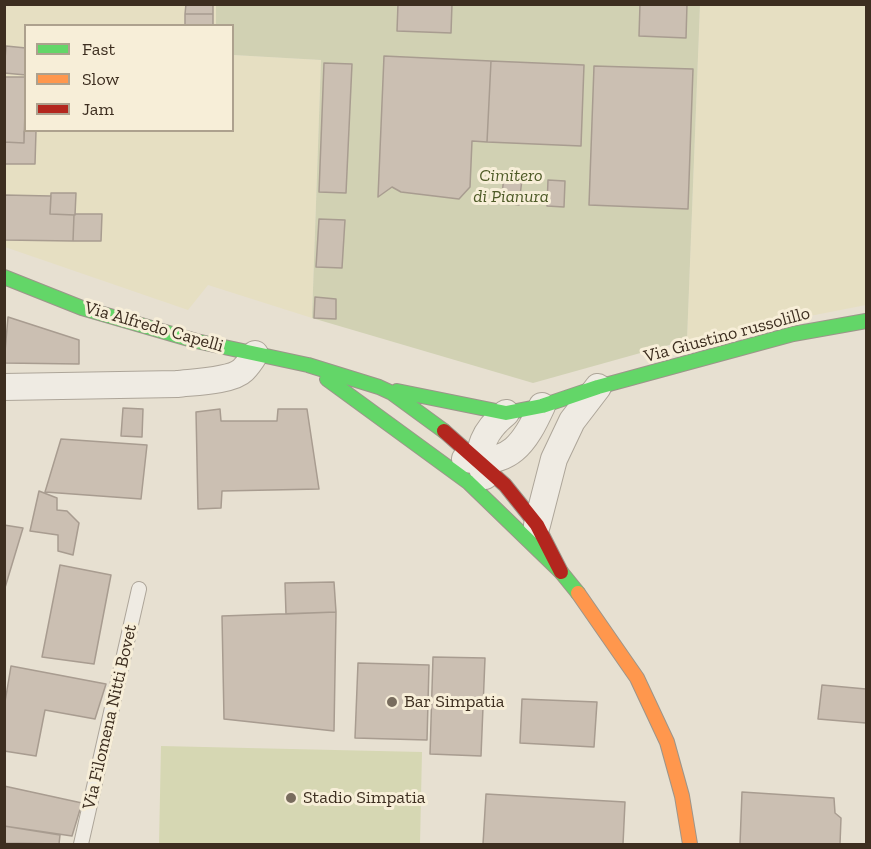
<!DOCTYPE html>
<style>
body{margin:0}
#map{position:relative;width:871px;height:849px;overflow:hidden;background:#e7e0d1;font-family:"Zilla Slab",serif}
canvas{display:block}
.frame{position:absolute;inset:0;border:6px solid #3d2e20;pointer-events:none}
.legend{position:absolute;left:24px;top:24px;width:210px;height:108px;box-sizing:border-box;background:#f7eed8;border:2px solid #ada18e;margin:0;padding:8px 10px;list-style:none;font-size:18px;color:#3d2e20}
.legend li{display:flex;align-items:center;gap:12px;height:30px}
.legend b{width:30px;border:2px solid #ada18e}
</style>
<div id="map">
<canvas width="871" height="849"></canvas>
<div class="frame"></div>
<ul class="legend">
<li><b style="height:8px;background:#63d668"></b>Fast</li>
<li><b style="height:8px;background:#ff974d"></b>Slow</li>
<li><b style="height:8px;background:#b3261e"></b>Jam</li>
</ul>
</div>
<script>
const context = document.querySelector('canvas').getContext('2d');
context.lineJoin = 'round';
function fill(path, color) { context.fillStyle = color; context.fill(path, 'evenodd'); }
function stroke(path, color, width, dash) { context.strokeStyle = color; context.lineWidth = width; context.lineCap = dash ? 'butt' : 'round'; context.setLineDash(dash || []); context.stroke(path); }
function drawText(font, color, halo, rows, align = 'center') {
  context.font = font + ' "Zilla Slab",serif'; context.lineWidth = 6; context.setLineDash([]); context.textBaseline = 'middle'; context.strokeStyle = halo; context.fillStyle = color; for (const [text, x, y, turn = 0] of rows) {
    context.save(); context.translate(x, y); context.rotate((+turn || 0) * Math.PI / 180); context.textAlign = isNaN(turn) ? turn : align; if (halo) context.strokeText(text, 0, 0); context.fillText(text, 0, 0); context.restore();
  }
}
const farmland = new Path2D(`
 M 4,5 L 216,5 L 216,25 L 26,26 L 26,130 L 232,130 L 233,55 L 321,60 L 312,318 L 208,285 L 188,310 L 5,247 Z
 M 700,5 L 866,5 L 866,305 L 687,340 Z`);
const green = new Path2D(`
 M 161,746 L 422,752 L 420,844 L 159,844 Z`);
const cemetery = new Path2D(`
 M 216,4 L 700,5 L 687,340 L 533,383 L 312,318 L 321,60 L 233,55 L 232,26 L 216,26 Z`);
const building = new Path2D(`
 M 186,4 L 213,4 L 213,14 L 185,14 Z
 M 398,4 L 452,4 L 451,33 L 397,31 Z
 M 640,4 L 687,4 L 686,38 L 639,36 Z
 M 185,14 L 213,14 L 213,26 L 185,26 Z
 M 6,46 L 26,48 L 26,75 L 4,73 Z
 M 384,56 L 491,61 L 487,142 L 472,141 L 470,187 L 459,199 L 401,192 L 392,187 L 378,197 Z
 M 491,61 L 584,65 L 581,146 L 487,142 Z
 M 324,63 L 352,64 L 346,193 L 319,192 Z
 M 594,66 L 693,69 L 688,209 L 589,205 Z
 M 4,77 L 26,77 L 24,143 L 4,142 Z
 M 24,131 L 36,131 L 35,164 L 4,164 L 4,142 L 24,143 Z
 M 504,177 L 522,179 L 519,205 L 501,202 Z
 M 548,180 L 565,181 L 564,207 L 547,206 Z
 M 51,193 L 76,193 L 75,215 L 50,214 Z
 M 4,195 L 51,196 L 50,214 L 74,215 L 73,241 L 4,240 Z
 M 75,214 L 102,214 L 101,241 L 73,241 L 74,215 Z
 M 319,219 L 345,220 L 342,268 L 316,267 Z
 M 315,297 L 336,299 L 336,319 L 314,318 Z
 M 8,317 L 79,340 L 79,364 L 4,363 Z
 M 123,408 L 143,409 L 142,437 L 121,436 Z
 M 220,409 L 221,421 L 277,421 L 278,409 L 307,409 L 319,489 L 222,491 L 221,508 L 198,509 L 196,412 Z
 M 61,439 L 147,445 L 141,499 L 45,492 Z
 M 39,491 L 57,498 L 57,510 L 67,511 L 79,523 L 73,555 L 58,551 L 58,535 L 30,531 Z
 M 4,525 L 23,528 L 4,591 Z
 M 60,565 L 111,575 L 94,664 L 42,657 Z
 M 334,582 L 336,612 L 286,614 L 285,583 Z
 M 336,612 L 334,731 L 224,719 L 222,616 Z
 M 433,657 L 485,658 L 481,756 L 430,754 Z
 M 358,663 L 429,665 L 427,740 L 355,738 Z
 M 11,666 L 106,684 L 95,719 L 45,710 L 36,756 L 4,751 L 4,708 Z
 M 822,685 L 866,689 L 866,723 L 818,719 Z
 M 522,699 L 597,702 L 594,747 L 520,743 Z
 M 4,786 L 82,803 L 72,836 L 4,826 Z
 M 742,792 L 834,798 L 835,813 L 841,818 L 840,844 L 740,844 Z
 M 486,794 L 625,802 L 623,844 L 483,844 Z
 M 4,826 L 60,835 L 59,844 L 4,843 Z`);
const lane = new Path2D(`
 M 81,844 L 139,589`);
const street = new Path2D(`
 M 4,387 L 177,384 C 193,382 232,381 243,370 C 248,365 252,359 255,354
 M 465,459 C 510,467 525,443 542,406
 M 485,476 C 473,450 486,429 506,413
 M 537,525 L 554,459 L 572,421 L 598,387`);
const fast = new Path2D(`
 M 4,277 L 82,308 L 196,341 L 308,365 L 379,387 L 392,393 L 444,431
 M 327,379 L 468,482 L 561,572 L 578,593
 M 397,391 L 506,413 L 542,406 L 598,387 L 793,334 L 866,321`);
const slow = new Path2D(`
 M 578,593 L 637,678 L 667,742 L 682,796 L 690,844`);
const jam = new Path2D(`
 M 444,431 L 505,485 L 537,525 L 561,572`);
const markers = [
 [392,702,6,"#786c5e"],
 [291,798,6,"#786c5e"]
];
const parkNames = [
 ["Cimitero",511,176],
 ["di Pianura",511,197]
];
const streetNames = [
 ["Via Alfredo Capelli",154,327,16],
 ["Via Giustino russolillo",727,335,-15],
 ["Via Filomena Nitti Bovet",110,717,-77]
];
const poiNames = [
 ["Bar Simpatia",404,702],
 ["Stadio Simpatia",303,798]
];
fill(farmland, '#e6dfc2');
fill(green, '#d6d7b3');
fill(cemetery, '#d1d1b3');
fill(building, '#cbbfb2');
stroke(building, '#a89c90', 1.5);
stroke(lane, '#ada599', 16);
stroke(street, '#ada599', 28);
stroke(fast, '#9c958a', 16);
stroke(slow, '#9c958a', 16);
stroke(jam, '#9c958a', 16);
stroke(lane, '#efebe3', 14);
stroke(street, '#efebe3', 26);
stroke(fast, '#63d668', 14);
stroke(slow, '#ff974d', 14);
stroke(jam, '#b3261e', 14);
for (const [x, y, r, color] of markers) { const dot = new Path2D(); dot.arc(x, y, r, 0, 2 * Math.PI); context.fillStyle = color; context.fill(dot); stroke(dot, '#f7eed8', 2); }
drawText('italic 18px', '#4d5a26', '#f7eed8', parkNames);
drawText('18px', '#3d2e20', '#f7eed8', streetNames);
drawText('18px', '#3d2e20', '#f7eed8', poiNames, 'left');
</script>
